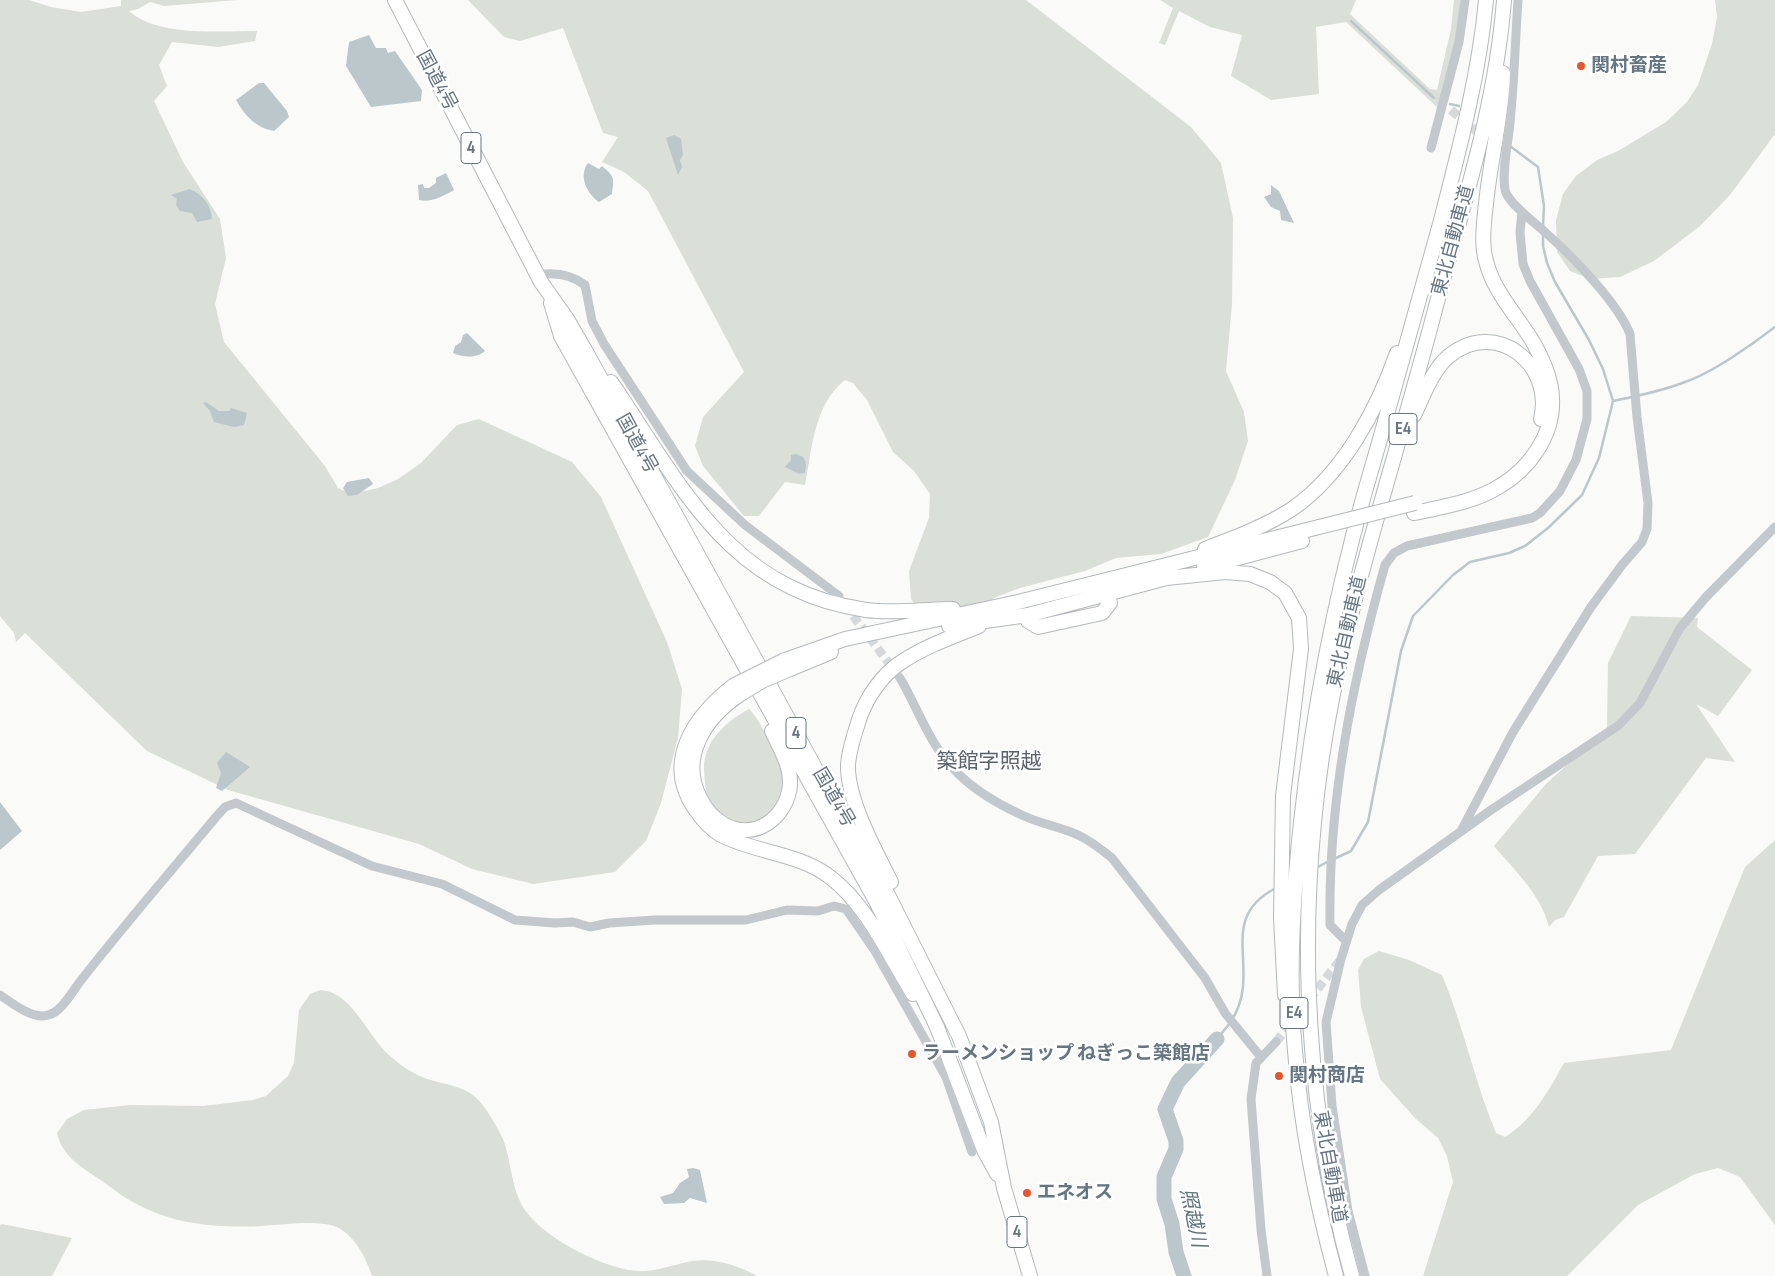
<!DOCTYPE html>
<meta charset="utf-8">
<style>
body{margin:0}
canvas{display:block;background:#fafaf8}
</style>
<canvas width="1775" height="1276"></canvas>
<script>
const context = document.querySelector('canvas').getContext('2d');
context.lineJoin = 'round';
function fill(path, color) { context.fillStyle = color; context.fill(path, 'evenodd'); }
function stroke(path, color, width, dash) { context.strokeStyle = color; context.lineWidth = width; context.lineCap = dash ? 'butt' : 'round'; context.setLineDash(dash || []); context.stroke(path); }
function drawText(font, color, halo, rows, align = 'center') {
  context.font = font + ' "Sofia Sans Condensed","Noto Sans JP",sans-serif'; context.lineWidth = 5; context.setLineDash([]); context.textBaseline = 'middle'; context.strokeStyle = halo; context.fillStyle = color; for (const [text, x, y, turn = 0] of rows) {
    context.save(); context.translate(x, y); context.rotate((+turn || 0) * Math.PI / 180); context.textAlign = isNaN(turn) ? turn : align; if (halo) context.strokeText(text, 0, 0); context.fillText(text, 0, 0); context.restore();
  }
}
const green = new Path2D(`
 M 0,0 L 29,0 L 51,7 L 81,12 L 121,6 L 121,0 L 238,0 L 164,6 L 150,2 L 138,9 L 129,11 C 158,37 220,31 257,31 L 255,41 L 218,47 L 172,42 L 159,65 L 167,86 L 154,101 L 183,162 L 220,219 L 226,258 L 215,304 L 224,342 L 325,466 L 338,488 L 351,494 L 378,488 L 398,479 L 421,463 L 457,425 L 479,419 L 572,462 L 601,497 L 667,642 L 682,689 L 678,738 L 661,803 L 646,841 L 615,872 L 533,884 L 472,869 L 419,844 L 228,790 L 147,751 L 25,633 L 16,642 L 14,633 L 0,616 Z
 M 468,0 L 1026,0 L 1191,127 L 1221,163 L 1233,218 L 1232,304 L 1226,371 L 1244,412 L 1248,441 L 1235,480 L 1208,537 L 1161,554 L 1116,558 L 1085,571 L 1020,588 L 996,597 L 960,617 L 923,615 L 911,599 L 909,571 L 929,518 L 930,494 L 914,471 L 893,452 L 867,400 L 853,383 L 845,380 C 814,404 812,449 805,485 L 785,482 L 759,516 L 744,516 L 703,466 L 695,446 L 703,417 L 744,372 L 648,191 L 624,172 L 602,162 L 618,137 L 603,133 L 563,28 L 520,41 L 504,37 Z
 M 1160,0 L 1356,0 L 1350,14 L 1430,89 L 1437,90 L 1451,29 L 1454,0 L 1461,0 L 1454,47 L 1438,108 L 1346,22 L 1316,27 L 1319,94 L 1271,100 L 1231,76 L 1242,35 L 1210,27 L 1179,11 L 1165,45 L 1159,43 L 1173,8 Z
 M 1715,0 L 1775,0 L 1775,134 L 1730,195 L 1700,226 L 1654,261 L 1620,277 L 1591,279 L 1570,271 L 1557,252 L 1556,220 L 1563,194 L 1576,176 L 1597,160 L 1618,151 L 1666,122 L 1687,102 L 1698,85 L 1712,44 L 1717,17 Z
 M 1631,616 L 1698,618 L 1697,627 L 1752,670 L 1718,716 L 1696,704 L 1735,762 L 1706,758 L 1635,854 L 1598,856 L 1564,917 L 1555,920 L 1549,927 C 1541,894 1515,871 1494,846 L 1546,784 L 1607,728 L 1608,663 Z
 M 749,709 C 758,718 763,730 770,741 C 774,750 783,762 784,772 C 786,787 778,812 765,820 C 749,831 720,818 711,804 C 705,794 705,781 704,770 C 703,741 727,721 749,709 Z
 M 1775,840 L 1775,1225 L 1740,1177 L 1718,1168 L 1695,1174 L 1638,1205 L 1567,1276 L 1423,1276 L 1453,1182 L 1447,1156 L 1438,1138 L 1416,1119 L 1380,1079 L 1361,1007 L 1358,970 L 1364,959 L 1379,951 L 1409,960 L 1442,975 C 1464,1027 1474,1081 1496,1133 L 1505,1137 C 1533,1120 1549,1090 1564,1063 L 1671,1050 L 1745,867 Z
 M 320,990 C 352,991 367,1036 389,1055 C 400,1065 413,1074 427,1079 C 446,1085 468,1086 481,1103 C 489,1113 498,1128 503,1139 C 512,1162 511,1194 528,1214 C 548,1240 611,1273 644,1271 C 661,1270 676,1264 692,1261 C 715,1258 737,1265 757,1276 L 372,1276 C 366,1258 354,1233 334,1226 C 315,1220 282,1225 262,1226 C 218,1228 173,1225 133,1202 C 121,1196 110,1186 99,1179 C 80,1166 62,1156 57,1133 L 67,1119 L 84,1110 L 130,1105 L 203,1106 L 253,1100 L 266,1096 L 288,1076 L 294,1063 L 299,1010 L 310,994 Z
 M 0,1225 L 2,1224 L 72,1238 L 52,1276 L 0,1276 Z`);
const water = new Path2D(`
 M 369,35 L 376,48 L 386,48 L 388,53 L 395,51 L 422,90 L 421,101 L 371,107 L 346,66 L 349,42 Z
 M 259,83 L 264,83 L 287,111 L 289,117 L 274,131 C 256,128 245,116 236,100 Z
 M 674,135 L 681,139 L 683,155 L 680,160 L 682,167 L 678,175 L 666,138 Z
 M 588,163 L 599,169 L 602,166 C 615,177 614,178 612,194 L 599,202 C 587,194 578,176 588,163 Z
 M 446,173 L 454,190 C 443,196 431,203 419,200 L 418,185 L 423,184 L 424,188 L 429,188 L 436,183 L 436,178 Z
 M 1271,185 L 1279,191 L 1294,223 L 1281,220 L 1280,211 L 1271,207 L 1264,197 L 1271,194 Z
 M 190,189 C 203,195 211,204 212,219 L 197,222 L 192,213 L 180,211 L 176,205 L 177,199 L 171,195 Z
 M 467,333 L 485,351 C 476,359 462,357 453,353 L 455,346 L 461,342 L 463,335 Z
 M 206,402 L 219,411 L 229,411 L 231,408 L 247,413 L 244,425 L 234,427 L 214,422 L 210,411 L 203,403 Z
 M 796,454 L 803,457 L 806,463 L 805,473 L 799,474 L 785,467 L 791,460 L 791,455 Z
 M 369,478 L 373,484 L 357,495 L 348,496 L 343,488 L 347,482 Z
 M 226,752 L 250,767 L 222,791 L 216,788 L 221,773 L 217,763 Z
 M 0,802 L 22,831 L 0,850 Z
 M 693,1168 L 700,1170 L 707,1203 L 690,1198 L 684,1203 L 664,1204 L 660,1197 L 673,1193 L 680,1183 L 689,1177 L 687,1169 Z`);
const stream = new Path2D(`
 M 1351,21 L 1434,98
 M 1450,104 L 1459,106
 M 1510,146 L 1538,167 L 1544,206 L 1543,226
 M 1613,401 C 1638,396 1662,391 1685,382 C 1712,373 1753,344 1775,327
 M 1334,859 L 1351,851 L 1368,822 L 1401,651 L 1413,616 L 1453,575 L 1470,562 L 1509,553 L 1525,546 L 1548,528 L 1582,495 L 1599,458 L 1613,401 L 1603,369 L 1589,340 L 1555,282 L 1547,263 L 1543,246 L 1543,234
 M 1316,868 L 1329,861
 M 1233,1018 C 1262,969 1215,919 1276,888
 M 1217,1039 L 1230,1023`);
const river = new Path2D(`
 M 1184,1276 L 1176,1252 L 1172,1224 L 1164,1199 L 1164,1177 L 1176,1149 L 1176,1141 L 1165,1109 L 1178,1082 L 1217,1039`);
const minorTunnel = new Path2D(`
 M 1451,110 L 1497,148
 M 845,605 L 900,678
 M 1276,1042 L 1341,959`);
const minor = new Path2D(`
 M 1431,148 L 1459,42 L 1465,0
 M 538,275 C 555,272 570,274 585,285 L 592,321 L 604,344 L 687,471 L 745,525 L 839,596
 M 900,678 C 916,705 927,737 947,761 C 966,786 995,803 1024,816 C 1041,824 1061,827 1078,835 C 1091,841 1101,849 1112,858 L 1205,978 L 1225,1013 L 1260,1056
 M 1461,831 L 1513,732 L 1591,607 L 1622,565 L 1642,542 L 1647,529 L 1648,503 L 1637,417 L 1630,334 C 1618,303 1572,256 1546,233 C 1535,223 1512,206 1506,193 C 1501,179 1507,147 1509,132 C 1514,89 1515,44 1518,0
 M 1346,941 L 1330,925 C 1328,803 1352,682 1385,565 L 1394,553 L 1407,546 L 1532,518 L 1540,513 L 1560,491 L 1576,460 L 1587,419 L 1587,391 L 1579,369 L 1530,281 L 1523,264 L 1520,232 L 1522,212
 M 0,995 C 12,1003 33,1020 48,1015 C 62,1012 73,990 82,979 C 125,924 171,871 216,817 L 225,807 L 236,803 L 372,866 L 442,884 L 515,920 L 555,923 L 573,922 L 590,927 L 609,923 L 655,920 L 746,920 L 787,910 L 818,911 L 834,906 L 846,909 L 875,951 L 946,1077 L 972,1152
 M 1267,1276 L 1261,1230 L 1251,1099 L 1256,1063 L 1276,1042
 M 1365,1276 L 1348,1211 L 1332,1106 L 1326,1022 L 1341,959 L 1352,924 L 1362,905 L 1379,890 L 1491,810 L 1619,725 L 1640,703 L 1680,628 L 1706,597 L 1775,527`);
const highway = new Path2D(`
 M 395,0 L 541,282 L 567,319 L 585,350 L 835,804 L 887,893 L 959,1036 L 991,1122 L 1004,1188 L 1030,1276
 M 551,303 L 561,336 L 876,901 L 937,1027 L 984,1150 L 997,1174
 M 611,382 C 682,486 728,590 866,610 C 895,614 924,609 953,609
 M 1414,415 C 1423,397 1432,370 1449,356 C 1496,318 1554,364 1541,419
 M 1414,513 C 1442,507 1475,502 1500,486 C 1529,469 1554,435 1552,399 C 1552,381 1542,358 1533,342 C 1517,315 1494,293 1486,261 C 1481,243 1484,222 1486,204 C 1490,161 1502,117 1503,73
 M 1205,549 C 1234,538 1266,526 1292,509 C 1343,474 1377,410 1397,353
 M 1204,567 L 1302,541
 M 1166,578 L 1225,572 L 1250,574 L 1270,582 L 1285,593 L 1299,618 L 1301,649 L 1283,796 L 1281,918 L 1285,995
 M 1028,621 L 1038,627 L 1102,613 L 1110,603
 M 949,626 L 1028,615 L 1174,576
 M 785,660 L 845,639 L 1018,602 L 1319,527
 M 790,669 L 831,652
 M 733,686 C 695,716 662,761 695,809 C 702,819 710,829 721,835 C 756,853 799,853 830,877 C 867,905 889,955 913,994
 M 739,695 C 705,718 679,757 700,798 C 705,809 714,819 725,825 C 756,841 787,817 790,785 C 791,766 780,748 772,731
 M 891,882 C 876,852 847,800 848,765 C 849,749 855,732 860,717 C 867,697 882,675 900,663 C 925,646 952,637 979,626
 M 1336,1276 C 1316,1202 1301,1127 1295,1051 C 1288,975 1293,898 1301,822 C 1313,712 1334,602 1364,495 C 1390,405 1415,315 1440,224 C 1459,150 1479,76 1486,0
 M 1352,1276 C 1300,1089 1295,889 1332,699 C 1359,566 1402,437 1436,306 C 1463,205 1496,105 1504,0`);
const highwayBridge = new Path2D(`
 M 1319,527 L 1415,503
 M 733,686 L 785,660
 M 739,695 L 762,681 L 790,669`);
const markers = [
 [1581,66,5,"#e4572e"],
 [912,1054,5,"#e4572e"],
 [1279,1076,5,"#e4572e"],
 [1027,1193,5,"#e4572e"]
];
const shields = [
 [471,148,20],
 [1403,429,28],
 [796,733,20],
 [1294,1013,28],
 [1017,1232,20]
];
const shieldNames = [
 ["4",471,148],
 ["E4",1403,429],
 ["4",796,733],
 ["E4",1294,1013],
 ["4",1017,1232]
];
const poiNames = [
 ["関村畜産",1591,66],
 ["ラーメンショップ ねぎっこ築館店",922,1054],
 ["関村商店",1289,1076],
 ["エネオス",1037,1193]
];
const streetNames = [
 ["国道4号",436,81,62],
 ["東北自動車道",1454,241,-75],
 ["国道4号",636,444,61],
 ["東北自動車道",1348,632,-77],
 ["国道4号",833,798,60],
 ["東北自動車道",1329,1167,80]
];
const waterNames = [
 ["照越川",1192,1218,78]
];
const quarterNames = [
 ["築館字照越",989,763]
];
fill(green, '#dadfd7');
fill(water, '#bbc7cb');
stroke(stream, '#bbc7cb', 2.5);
stroke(river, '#bbc7cb', 15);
stroke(minorTunnel, '#d5d9db', 9, [9, 4.5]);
stroke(highway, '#b4b9bd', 16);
stroke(minor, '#c3c8cc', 9);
stroke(highway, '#fff', 14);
stroke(highwayBridge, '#b4b9bd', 16, []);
stroke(highwayBridge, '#fff', 14);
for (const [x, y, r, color] of markers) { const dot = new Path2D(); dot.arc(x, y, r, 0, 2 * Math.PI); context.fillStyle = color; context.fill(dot); stroke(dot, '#fff', 2); }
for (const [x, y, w] of shields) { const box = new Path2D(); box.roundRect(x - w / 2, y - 15.5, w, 31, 4); context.fillStyle = '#fff'; context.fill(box); stroke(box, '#657683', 1); }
drawText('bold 18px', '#657683', null, shieldNames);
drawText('bold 19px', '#657683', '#fff', poiNames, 'left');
drawText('19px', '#657683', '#fff', streetNames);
drawText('italic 20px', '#60757c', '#fff', waterNames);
drawText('21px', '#57646e', '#fff', quarterNames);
</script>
